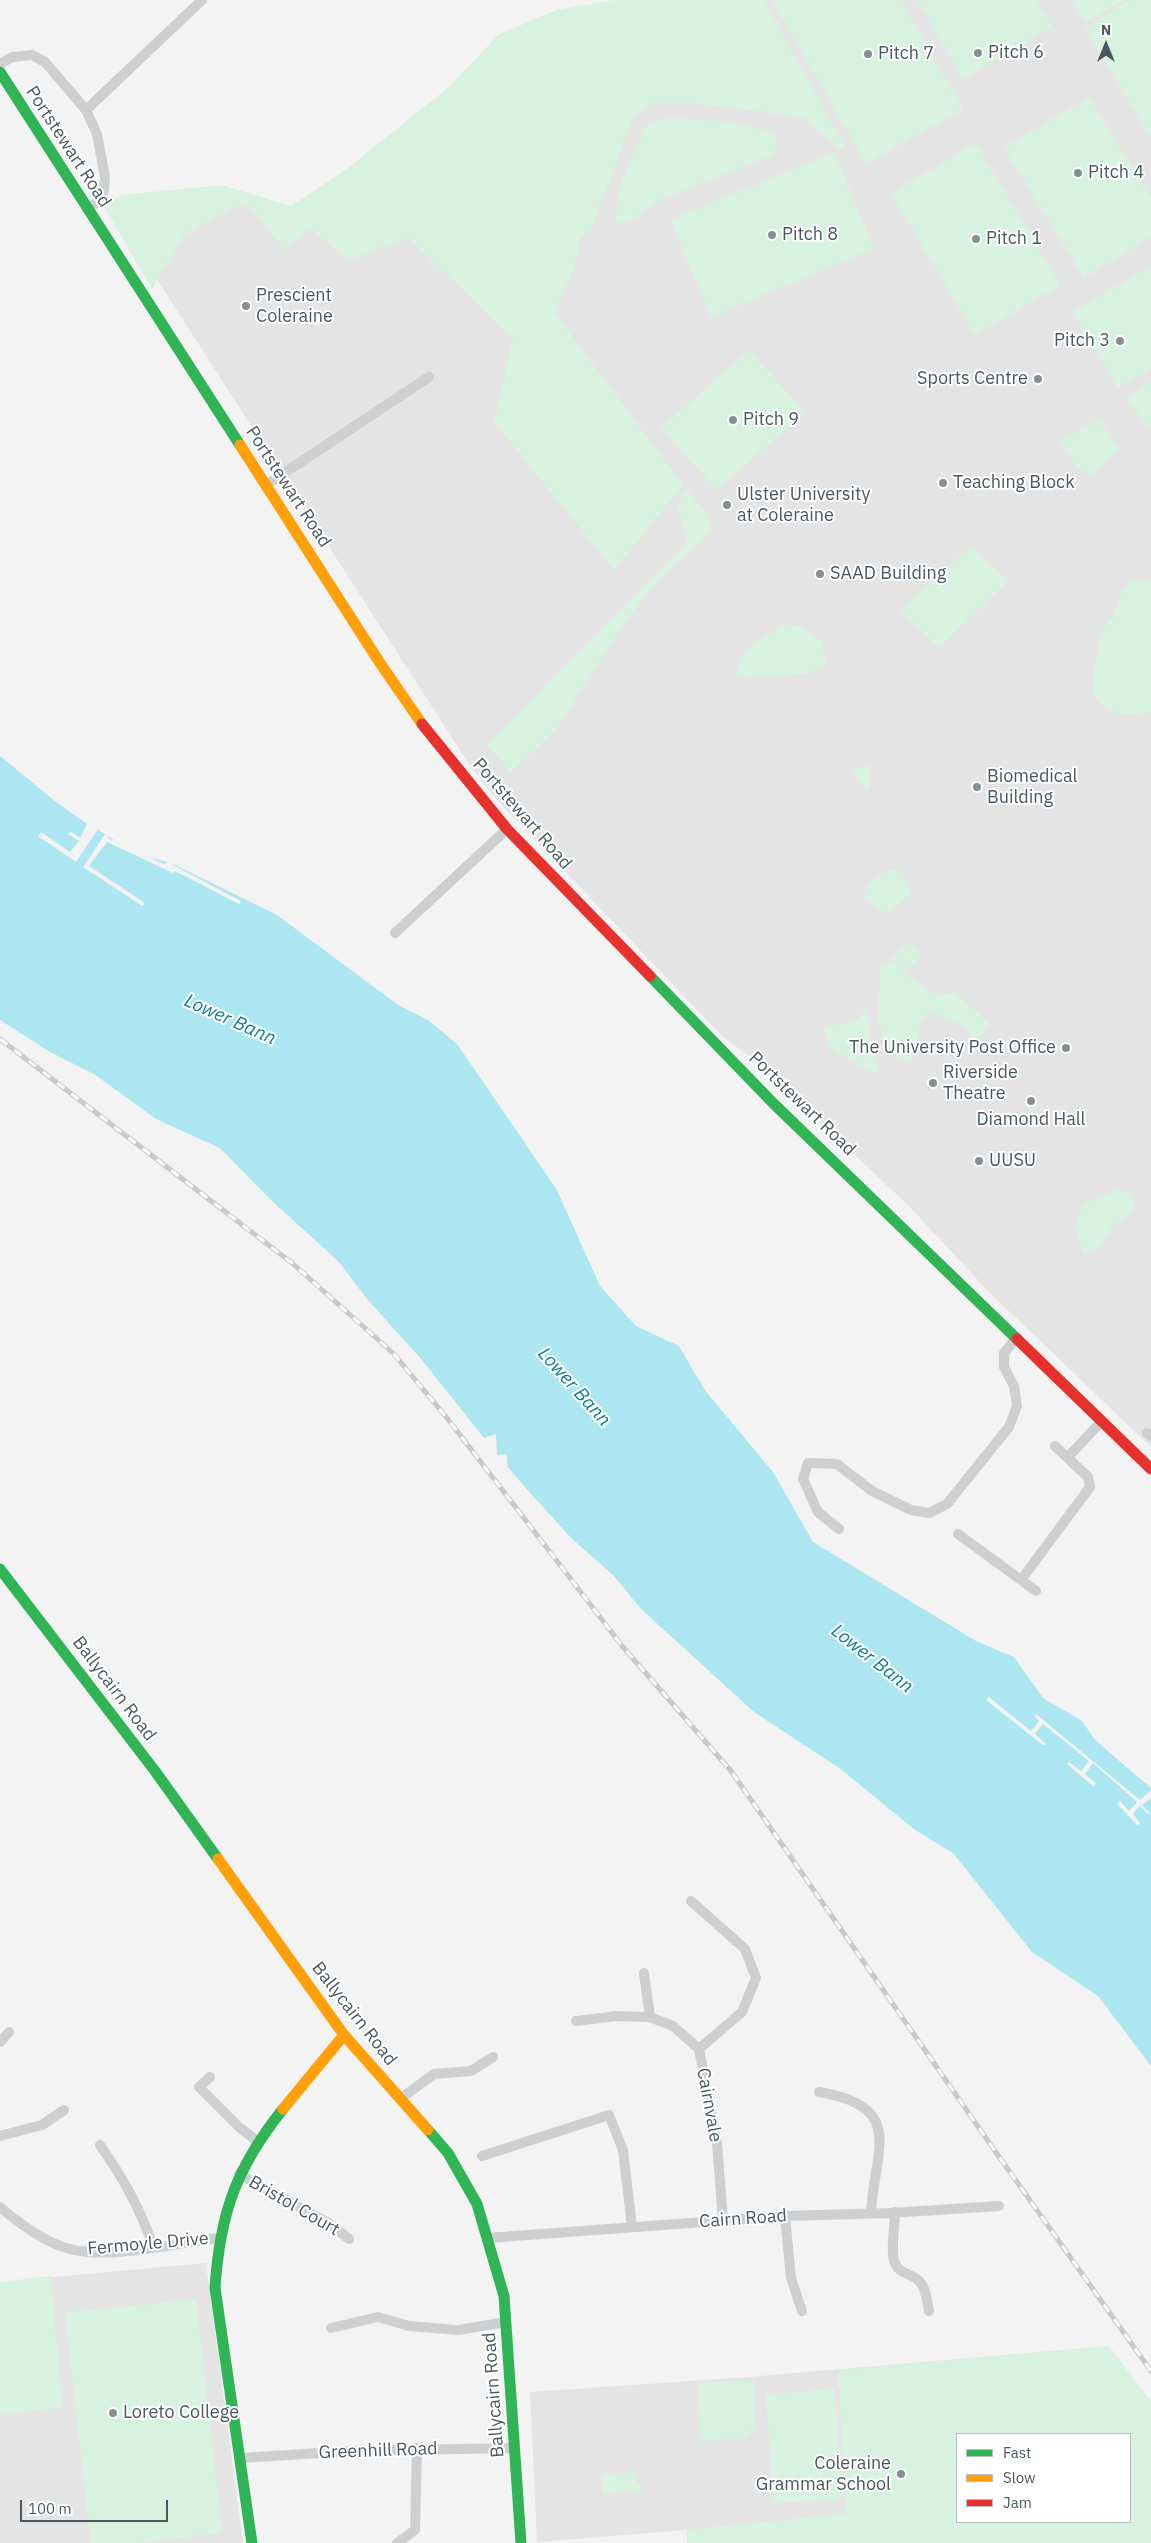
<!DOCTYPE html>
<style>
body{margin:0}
#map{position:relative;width:1151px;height:2543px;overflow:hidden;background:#f3f3f3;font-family:"IBM Plex Sans",sans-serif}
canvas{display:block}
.legend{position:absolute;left:956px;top:2433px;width:175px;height:90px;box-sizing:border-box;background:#fff;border:1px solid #b6bcbf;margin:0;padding:6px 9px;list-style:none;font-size:15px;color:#495760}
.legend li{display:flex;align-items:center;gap:10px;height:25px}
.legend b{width:25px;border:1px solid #b6bcbf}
.north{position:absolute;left:1081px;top:20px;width:50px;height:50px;-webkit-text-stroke:4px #fff;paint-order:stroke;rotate:0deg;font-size:14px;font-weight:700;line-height:20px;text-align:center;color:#495760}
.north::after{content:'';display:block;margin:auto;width:18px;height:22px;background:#495760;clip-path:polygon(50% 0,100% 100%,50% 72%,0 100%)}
.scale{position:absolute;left:20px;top:2500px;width:148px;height:22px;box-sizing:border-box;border:2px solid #495760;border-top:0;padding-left:6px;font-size:15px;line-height:18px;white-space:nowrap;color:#495760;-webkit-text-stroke:4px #fff;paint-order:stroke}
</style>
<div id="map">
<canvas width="1151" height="2543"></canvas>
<ul class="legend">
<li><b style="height:6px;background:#30b455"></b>Fast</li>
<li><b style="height:6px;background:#ff9f0a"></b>Slow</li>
<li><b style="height:6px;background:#e5322d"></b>Jam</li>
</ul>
<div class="north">N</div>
<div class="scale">100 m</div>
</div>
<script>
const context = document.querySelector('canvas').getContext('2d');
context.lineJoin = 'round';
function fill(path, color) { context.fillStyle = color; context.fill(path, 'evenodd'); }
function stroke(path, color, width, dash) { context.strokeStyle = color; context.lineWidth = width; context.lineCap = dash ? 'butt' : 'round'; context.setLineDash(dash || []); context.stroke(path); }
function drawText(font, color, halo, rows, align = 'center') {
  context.font = font + ' "IBM Plex Sans",sans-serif'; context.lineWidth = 4; context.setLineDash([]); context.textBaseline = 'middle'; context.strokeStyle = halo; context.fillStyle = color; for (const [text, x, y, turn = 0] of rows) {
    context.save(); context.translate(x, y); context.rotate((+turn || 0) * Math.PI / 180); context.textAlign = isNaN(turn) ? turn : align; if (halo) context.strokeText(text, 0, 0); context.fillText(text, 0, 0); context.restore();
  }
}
const education = new Path2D(`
 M 663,0 L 1151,0 L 1151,1447 L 988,1291 L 909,1206 L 806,1109 L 776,1076 L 722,1036 L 495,798 L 467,761 L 138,250 L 240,199 L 290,223 Z
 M 206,2263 L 243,2543 L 0,2543 L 0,2282 Z
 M 1109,2346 L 1151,2402 L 1151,2543 L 687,2543 L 687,2530 L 537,2542 L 530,2392 L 749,2377 ZM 957,2434 L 1130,2434 L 1130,2522 L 957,2522 Z`);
const green = new Path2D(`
 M 614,0 L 764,0 L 845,147 L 839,149 L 803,118 L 737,108 L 681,103 L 651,104 L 633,118 L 591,230 L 580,237 L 576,262 L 555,313 L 683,485 L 614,570 L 494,422 L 513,339 L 409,238 L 349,260 L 311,229 L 284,249 L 248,205 L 231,209 L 183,236 L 152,289 L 104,207 L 121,195 L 222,185 L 291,206 L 348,168 L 450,86 L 498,35 L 556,10 Z
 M 772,0 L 901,0 L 963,109 L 866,164 Z
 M 917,0 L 1036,0 L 1052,27 L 963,79 Z
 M 1071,0 L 1123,0 L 1085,23 Z
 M 1130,0 L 1151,0 L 1151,138 L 1085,28 Z
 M 1089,97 L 1151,197 L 1151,237 L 1084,278 L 1004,148 Z
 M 659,119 C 693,118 746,120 776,135 L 777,149 L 773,155 L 660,200 C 648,206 633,224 619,223 L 616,221 L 617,196 L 627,168 L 646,126 Z
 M 976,143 L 1060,285 L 975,335 L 891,193 Z
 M 834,152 L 874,249 L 711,317 L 670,220 Z
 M 1151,266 L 1151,369 L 1118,388 L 1073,312 Z
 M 749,350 L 805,412 L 717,490 L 661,428 Z
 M 1151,381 L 1151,426 L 1149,427 L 1126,399 Z
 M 1100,419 L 1119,449 L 1092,475 L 1078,469 L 1060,440 Z
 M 686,489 L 709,516 L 712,530 L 649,590 L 609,646 L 557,729 L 511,772 L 487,745 L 688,542 L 677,507 Z
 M 971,546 L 1008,581 L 939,648 L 900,611 Z
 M 1134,580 L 1151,581 L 1151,712 C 1136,713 1124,718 1110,710 C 1105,707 1096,700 1094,694 C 1091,683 1098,641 1103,630 C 1105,624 1112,620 1114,614 C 1120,601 1119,586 1134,580 Z
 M 786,624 L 802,627 L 822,641 L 826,666 L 805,674 L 737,677 L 740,660 L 757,641 Z
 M 868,766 L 870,768 L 869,793 L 850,769 Z
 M 888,870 L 901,871 L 912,893 L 885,914 L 862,897 L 870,882 Z
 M 908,942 L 922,956 L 905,972 L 891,958 Z
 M 891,962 L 936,995 L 955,993 L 990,1024 L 978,1044 L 960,1024 L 929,1011 L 920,1025 L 915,1056 L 910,1063 L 886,1049 L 878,1023 L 880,967 Z
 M 868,1007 L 869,1033 L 879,1073 L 871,1071 L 830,1049 L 824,1028 L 857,1020 Z
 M 1115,1190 L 1131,1192 L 1135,1210 L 1111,1228 L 1098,1249 L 1083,1254 L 1076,1232 L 1081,1206 Z
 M 51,2276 L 62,2407 L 0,2415 L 0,2282 Z
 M 196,2299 L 222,2533 L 137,2543 L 91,2543 L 65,2313 Z
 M 1109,2346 L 1151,2402 L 1151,2543 L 687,2543 L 687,2530 L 846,2514 L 838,2370 ZM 1130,2434 L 1130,2522 L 957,2522 L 957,2434 Z
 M 753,2380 L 755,2427 L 744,2439 L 701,2441 L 698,2382 Z
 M 835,2389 L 842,2499 L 773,2503 L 766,2394 Z
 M 636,2472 L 636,2484 L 641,2484 L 641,2491 L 602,2493 L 601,2474 Z`);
const water = new Path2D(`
 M 0,756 L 50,797 L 133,853 L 171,863 L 277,915 L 398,1005 L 428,1020 L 457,1044 L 557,1190 L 600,1286 L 636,1326 L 679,1346 L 704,1389 L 773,1472 L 813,1542 L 976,1641 L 1014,1657 L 1043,1698 L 1082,1721 L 1095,1740 L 1151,1788 L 1151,2066 L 1098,1996 L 1032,1952 L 953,1853 L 915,1830 L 842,1770 L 754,1712 L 640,1608 L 614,1576 L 571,1538 L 523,1485 L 507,1466 L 507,1454 L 497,1455 L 496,1434 L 484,1438 L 422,1360 L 367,1299 L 339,1262 L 272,1201 L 220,1148 L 156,1119 L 94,1074 L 50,1052 L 0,1020 Z`);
const pier = new Path2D(`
 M 54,797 L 100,826 L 76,862 L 38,836 L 41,832 L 70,852 L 79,841 L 68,834 L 70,831 L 80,838 L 87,824 L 52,799 Z
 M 107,831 L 110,833 L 108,838 L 164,864 L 172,861 L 171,864 L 241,901 L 239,904 L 175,871 L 173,873 L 107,842 L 89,866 L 145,903 L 142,906 L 83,867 Z
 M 989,1697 L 1031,1731 L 1039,1721 L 1034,1716 L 1036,1714 L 1140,1800 L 1151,1790 L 1151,1798 L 1142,1805 L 1150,1813 L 1148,1814 L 1140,1806 L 1133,1814 L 1140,1823 L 1138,1826 L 1117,1804 L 1120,1801 L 1129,1811 L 1137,1802 L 1093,1763 L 1085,1774 L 1096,1783 L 1093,1786 L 1067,1764 L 1069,1762 L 1081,1771 L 1089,1761 L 1043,1724 L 1035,1734 L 1046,1744 L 1044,1746 L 986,1700 Z`);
const street = new Path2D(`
 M 0,64 L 12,57 L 32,55 L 45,62 L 86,110 L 97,134 L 105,177 L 104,191 L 99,201 L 87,209
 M 86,110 L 202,0
 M 266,485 L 429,377
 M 395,933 L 507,829
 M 1147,1433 L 1151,1436
 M 1068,1457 L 1101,1422
 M 839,1529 L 818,1512 L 803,1479 L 808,1463 L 837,1464 L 872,1491 L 911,1510 L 929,1513 L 947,1504 L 1009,1427 L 1017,1406 L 1014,1386 L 1004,1367 L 1004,1353 L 1017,1337
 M 958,1534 L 1036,1591
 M 1021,1580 L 1090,1487 L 1088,1477 L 1055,1446
 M 691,1901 L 745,1949 L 756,1978 L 742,2012 L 699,2049
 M 644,1973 L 650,2017
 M 576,2021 L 617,2016 L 650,2017 L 673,2026 L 699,2049 L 717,2143 L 723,2220
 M 0,2042 L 9,2032
 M 210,2077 L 199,2087 L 239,2127 L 257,2141
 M 819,2092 C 907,2106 874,2151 871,2213
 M 400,2099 L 434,2074 L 471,2071 L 493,2057
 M 0,2136 L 42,2125 L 64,2110
 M 100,2145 C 124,2180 139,2206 153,2246
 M 482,2156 L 609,2115 L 623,2150 L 632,2227
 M 239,2174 L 330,2224 L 349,2239
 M 0,2207 C 21,2225 51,2247 79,2251 C 120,2257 178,2243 219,2238
 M 895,2212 C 895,2225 890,2253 895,2263 C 899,2274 911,2273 919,2281 C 926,2288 927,2301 929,2311
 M 785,2216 L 791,2278 L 802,2311
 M 487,2238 L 785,2216 L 890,2213 L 999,2206
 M 331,2328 L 378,2317 L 409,2326 L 458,2330 L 506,2322
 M 241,2458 L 352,2451 L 515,2448
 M 397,2543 L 415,2530 L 417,2448`);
const fast = new Path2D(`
 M 0,72 L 240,445
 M 650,976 L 773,1103 L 1017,1339
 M 0,1569 L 155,1771 L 218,1859
 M 428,2130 L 448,2153 L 477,2204 L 504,2296 L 521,2543
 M 252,2543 L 215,2288 C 220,2213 236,2168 283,2109`);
const slow = new Path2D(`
 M 240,445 L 380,663 L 422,724
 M 218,1859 L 344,2035 L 428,2130
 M 283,2109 L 344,2035`);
const jam = new Path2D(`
 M 422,724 L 507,829 L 650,976
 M 1017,1339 L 1151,1469`);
const rail = new Path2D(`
 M 0,1039 L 292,1263 L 393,1353 L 447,1418 L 623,1647 L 731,1771 L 995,2151 L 1151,2371`);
const markers = [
 [978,53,5,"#848e93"],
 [868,54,5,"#848e93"],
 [1078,173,5,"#848e93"],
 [772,235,5,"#848e93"],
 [976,239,5,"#848e93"],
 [246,306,5,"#848e93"],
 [1120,341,5,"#848e93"],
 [1038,379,5,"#848e93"],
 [733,420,5,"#848e93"],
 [943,483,5,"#848e93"],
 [727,505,5,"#848e93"],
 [820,574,5,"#848e93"],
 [977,787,5,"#848e93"],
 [1066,1048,5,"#848e93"],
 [933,1083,5,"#848e93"],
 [1031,1101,5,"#848e93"],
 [979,1161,5,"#848e93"],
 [113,2413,5,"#848e93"],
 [901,2474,5,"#848e93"]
];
const poiNames = [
 ["Pitch 6",988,53],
 ["Pitch 7",878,54],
 ["Pitch 4",1088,173],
 ["Pitch 8",782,235],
 ["Pitch 1",986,239],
 ["Prescient",256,296],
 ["Coleraine",256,317],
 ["Pitch 3",1110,341,"right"],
 ["Sports Centre",1028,379,"right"],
 ["Pitch 9",743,420],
 ["Teaching Block",953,483],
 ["Ulster University",737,495],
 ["at Coleraine",737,516],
 ["SAAD Building",830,574],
 ["Biomedical",987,777],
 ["Building",987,798],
 ["The University Post Office",1056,1048,"right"],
 ["Riverside",943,1073],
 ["Theatre",943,1094],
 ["Diamond Hall",1031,1120,"center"],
 ["UUSU",989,1161],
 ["Loreto College",123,2413],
 ["Coleraine",891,2464,"right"],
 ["Grammar School",891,2485,"right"]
];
const streetNames = [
 ["Portstewart Road",68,147,57],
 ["Portstewart Road",288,487,57],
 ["Portstewart Road",522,814,49],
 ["Portstewart Road",802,1104,44],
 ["Ballycairn Road",114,1689,53],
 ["Ballycairn Road",354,2014,52],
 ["Cairnvale",709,2105,80],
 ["Bristol Court",294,2206,30],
 ["Cairn Road",743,2219,-4],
 ["Fermoyle Drive",148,2244,-5],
 ["Ballycairn Road",494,2395,-94],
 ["Greenhill Road",378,2451,-2]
];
const waterNames = [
 ["Lower Bann",230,1020,24],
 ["Lower Bann",574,1387,48],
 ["Lower Bann",872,1659,38]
];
fill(education, '#e5e4e5');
fill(green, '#d8f2e0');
fill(water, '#ace6f0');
fill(pier, '#f3f3f3');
stroke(street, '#cdcfd1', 10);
stroke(fast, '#30b455', 11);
stroke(slow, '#ff9f0a', 11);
stroke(jam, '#e5322d', 11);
stroke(rail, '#c8c9cb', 5);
stroke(rail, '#fff', 3, [9]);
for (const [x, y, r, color] of markers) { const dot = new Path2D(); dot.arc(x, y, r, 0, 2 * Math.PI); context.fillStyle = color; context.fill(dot); stroke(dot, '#fff', 2); }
drawText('18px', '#495760', '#fff', poiNames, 'left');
drawText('18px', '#495760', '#fff', streetNames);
drawText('italic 19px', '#0b7e92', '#fff', waterNames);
</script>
